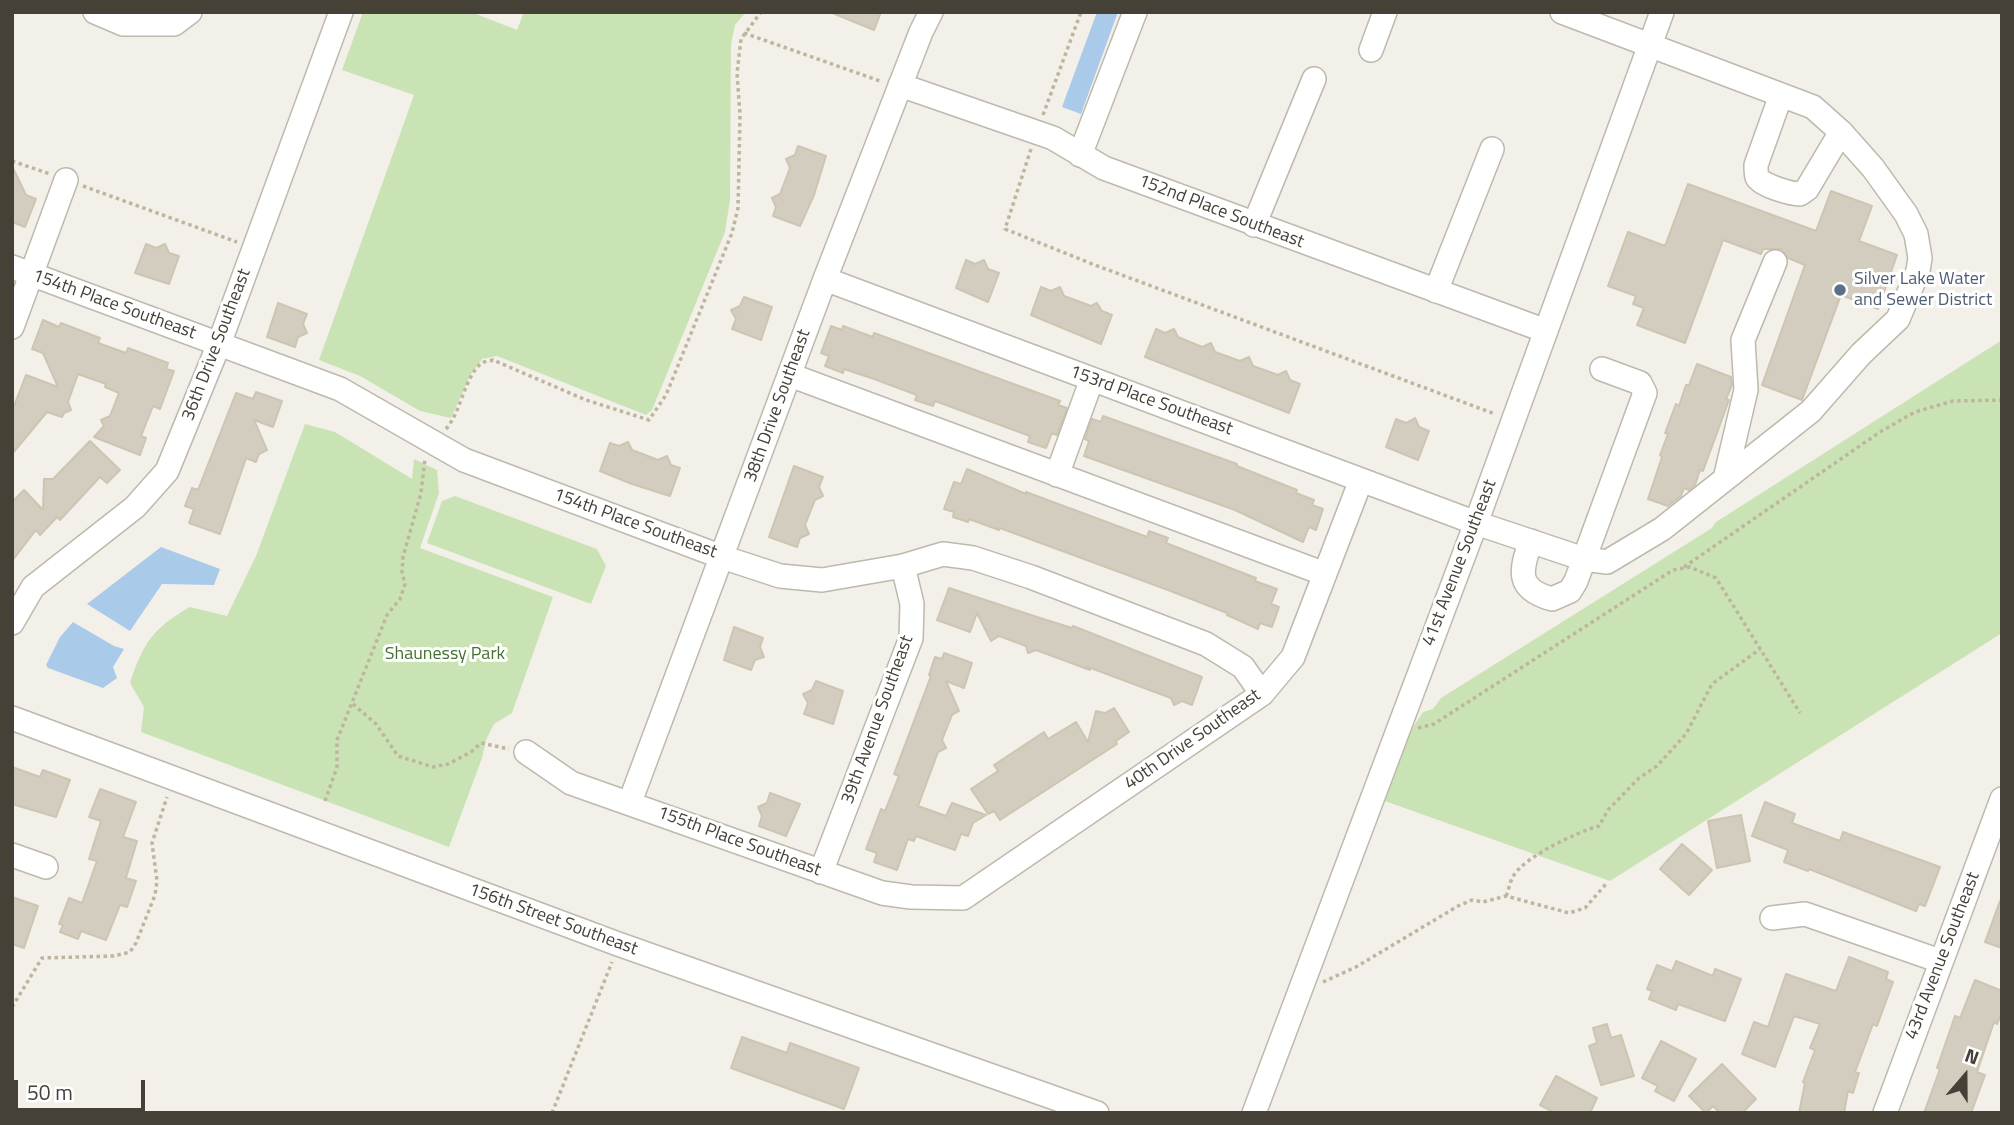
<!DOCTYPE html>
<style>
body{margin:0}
#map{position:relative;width:2014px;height:1125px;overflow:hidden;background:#f2f0e8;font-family:"Titillium Web",sans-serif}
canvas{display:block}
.frame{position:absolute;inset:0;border:14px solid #454137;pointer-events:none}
.north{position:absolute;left:1930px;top:1041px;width:70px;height:70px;-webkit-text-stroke:5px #fff;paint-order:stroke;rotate:20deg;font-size:19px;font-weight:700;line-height:28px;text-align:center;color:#454137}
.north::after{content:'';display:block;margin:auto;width:24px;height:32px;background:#454137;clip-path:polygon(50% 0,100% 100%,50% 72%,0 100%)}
.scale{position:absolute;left:14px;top:1080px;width:131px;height:32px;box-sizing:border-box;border:4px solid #454137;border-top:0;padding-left:9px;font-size:21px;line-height:24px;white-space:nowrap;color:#454137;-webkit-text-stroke:5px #fff;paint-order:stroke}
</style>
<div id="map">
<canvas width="2014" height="1125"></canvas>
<div class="frame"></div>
<div class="north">N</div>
<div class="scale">50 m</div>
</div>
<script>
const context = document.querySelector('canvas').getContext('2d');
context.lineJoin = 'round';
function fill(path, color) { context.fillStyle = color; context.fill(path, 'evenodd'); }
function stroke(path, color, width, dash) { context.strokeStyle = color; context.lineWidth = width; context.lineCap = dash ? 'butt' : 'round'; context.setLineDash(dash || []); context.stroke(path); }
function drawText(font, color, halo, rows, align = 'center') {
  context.font = font + ' "Titillium Web",sans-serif'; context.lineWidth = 6; context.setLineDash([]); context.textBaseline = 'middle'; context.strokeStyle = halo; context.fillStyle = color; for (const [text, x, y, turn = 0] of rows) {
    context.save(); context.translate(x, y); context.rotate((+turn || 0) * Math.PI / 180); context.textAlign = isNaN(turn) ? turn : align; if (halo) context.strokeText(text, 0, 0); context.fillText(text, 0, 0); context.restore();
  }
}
const green = new Path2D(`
 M 363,12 L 471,12 L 517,30 L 524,12 L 746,12 L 735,25 L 731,44 L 730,200 L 725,232 L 652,410 L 646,415 L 497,356 L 482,359 L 471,374 L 451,418 L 420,411 L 360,376 L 319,360 L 414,95 L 342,70 Z
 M 2002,340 L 2002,633 L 1610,881 L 1382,800 L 1404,741 L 1423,712 L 1433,709 L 1441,698 L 1712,528 L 1716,522 Z
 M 305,424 L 335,432 L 412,479 L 414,459 L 437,470 L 439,493 L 420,548 L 553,597 L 512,713 L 494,724 L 486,740 L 482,758 L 449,847 L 141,732 L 144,707 L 130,683 C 143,643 153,628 190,607 L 227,616 L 256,556 Z
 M 455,496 L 597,549 L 606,566 L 591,604 L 427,543 L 442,501 Z`);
const water = new Path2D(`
 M 1097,12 L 1118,12 L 1081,114 L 1062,107 Z
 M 161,547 L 220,569 L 214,585 L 162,584 L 130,631 L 87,604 Z
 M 73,622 L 114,646 L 124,649 L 113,667 L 117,678 L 103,688 L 48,668 L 46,665 L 60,637 Z`);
const building = new Path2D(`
 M 830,12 L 881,12 L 874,30 Z
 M 798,146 L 826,156 L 814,195 L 800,226 L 773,216 L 776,207 L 772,198 L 780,194 L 790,168 L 786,159 L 795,155 Z
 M 12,166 L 26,195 L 36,199 L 25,227 L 12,222 Z
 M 1688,184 L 1816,231 L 1831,191 L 1872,206 L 1859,241 L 1897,255 L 1878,309 L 1841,295 L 1802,400 L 1762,385 L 1805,265 L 1788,258 L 1781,249 L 1763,249 L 1761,254 L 1723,240 L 1685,343 L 1637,325 L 1644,308 L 1633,304 L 1636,296 L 1608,286 L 1628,232 L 1665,246 Z
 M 146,244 L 156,248 L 165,244 L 169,253 L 179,256 L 169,284 L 135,273 Z
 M 966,260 L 975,264 L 984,260 L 988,269 L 999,273 L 988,302 L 956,288 Z
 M 1041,287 L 1051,291 L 1060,287 L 1064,296 L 1091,306 L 1097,303 L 1102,311 L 1112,315 L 1101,344 L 1031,315 Z
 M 744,297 L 772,307 L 761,340 L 732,329 L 736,319 L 731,310 L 740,306 Z
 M 278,303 L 307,314 L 303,324 L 307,333 L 298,337 L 295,347 L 267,337 Z
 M 43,320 L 59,327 L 61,323 L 100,338 L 98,343 L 126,353 L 128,348 L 168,363 L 166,369 L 174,371 L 160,409 L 153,406 L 141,436 L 146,438 L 140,455 L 94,437 L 104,426 L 101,420 L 110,416 L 119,393 L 105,387 L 106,384 L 78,374 L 68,402 L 71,410 L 64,413 L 62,417 L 47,412 L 12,454 L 12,411 L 26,375 L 58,387 L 43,353 L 32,349 Z
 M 831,326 L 842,330 L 843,326 L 873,337 L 874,333 L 1060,401 L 1058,405 L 1067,408 L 1057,435 L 1052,433 L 1046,448 L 1028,442 L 1030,436 L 935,401 L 933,406 L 915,400 L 917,395 L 874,379 L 844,369 L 843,373 L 825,366 L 829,356 L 821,353 Z
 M 1156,329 L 1165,333 L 1174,329 L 1178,337 L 1202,347 L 1211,343 L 1215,352 L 1240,361 L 1249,357 L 1253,366 L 1278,375 L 1286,371 L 1290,380 L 1300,384 L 1289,413 L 1145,357 Z
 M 1697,364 L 1731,377 L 1732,385 L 1726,399 L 1729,400 L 1703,471 L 1700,470 L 1695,485 L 1689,490 L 1684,488 L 1681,496 L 1668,506 L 1648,499 L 1662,457 L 1660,455 L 1668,434 L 1665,433 L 1676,404 L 1679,406 L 1686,385 L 1689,385 Z
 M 256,392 L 282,401 L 273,427 L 254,420 L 267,450 L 259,454 L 256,462 L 246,458 L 220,534 L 189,523 L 194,509 L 185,506 L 192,488 L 198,490 L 236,393 L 253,399 Z
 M 1103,416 L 1237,464 L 1237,466 L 1297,490 L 1296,493 L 1314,500 L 1312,505 L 1323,509 L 1316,530 L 1309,527 L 1303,542 L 1235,510 L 1084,456 L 1089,441 L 1085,439 L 1092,419 L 1101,422 Z
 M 1415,418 L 1419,427 L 1429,431 L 1418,460 L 1386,447 L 1396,419 L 1406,423 Z
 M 90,441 L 120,470 L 107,483 L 100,477 L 60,520 L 57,517 L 40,535 L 36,530 L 12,561 L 12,502 L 24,490 L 43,510 L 44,479 L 53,479 Z
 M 628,442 L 632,450 L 658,460 L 667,456 L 671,465 L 680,468 L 670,496 L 632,484 L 600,471 L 610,443 L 619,446 Z
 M 794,466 L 823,477 L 819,487 L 823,496 L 815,500 L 805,525 L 809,534 L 800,538 L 797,547 L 769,537 Z
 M 967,469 L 1026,494 L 1026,492 L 1147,537 L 1149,531 L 1168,538 L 1166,543 L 1256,578 L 1255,581 L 1277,589 L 1271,604 L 1279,607 L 1272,627 L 1260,623 L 1258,629 L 1227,615 L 1227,613 L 1168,590 L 1000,528 L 999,530 L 969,519 L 968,522 L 953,517 L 954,512 L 944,509 L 954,482 L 961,484 Z
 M 949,588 L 1040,618 L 1072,628 L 1073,626 L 1202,677 L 1192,705 L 1182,701 L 1174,705 L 1171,698 L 1088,667 L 1090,670 L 1036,650 L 1028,653 L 1026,646 L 999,636 L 991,641 L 977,613 L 970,632 L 937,620 Z
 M 734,627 L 763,638 L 760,647 L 764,657 L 755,660 L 751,670 L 724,660 Z
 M 944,653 L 972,663 L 964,688 L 946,681 L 959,711 L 952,715 L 942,740 L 946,748 L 938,752 L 918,806 L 946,816 L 952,803 L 986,815 L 973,823 L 968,836 L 961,834 L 955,850 L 916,836 L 914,841 L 908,839 L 897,870 L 874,862 L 877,853 L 866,849 L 881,809 L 885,811 L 899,776 L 894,774 L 931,676 L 929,675 L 935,657 L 942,659 Z
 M 816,681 L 843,691 L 833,724 L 804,714 L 808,703 L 803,694 L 812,690 Z
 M 1114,708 L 1129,732 L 1116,741 L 1117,744 L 1000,820 L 994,811 L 988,814 L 971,789 L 998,771 L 994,765 L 1044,732 L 1048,739 L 1076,722 L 1088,742 L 1096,711 L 1105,713 Z
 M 12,767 L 40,777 L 43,770 L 70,780 L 56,817 L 12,804 Z
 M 100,789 L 136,802 L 123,837 L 137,841 L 126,878 L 136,881 L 127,907 L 120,905 L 106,940 L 81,931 L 78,939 L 60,932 L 63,925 L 59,924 L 69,898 L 82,903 L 97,861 L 89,859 L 101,821 L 89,817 Z
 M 770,793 L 800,804 L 786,836 L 759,826 L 762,816 L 758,807 L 767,803 Z
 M 1765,802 L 1795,814 L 1792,823 L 1840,841 L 1843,832 L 1940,867 L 1925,906 L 1919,904 L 1916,911 L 1809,869 L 1808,871 L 1784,862 L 1788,850 L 1752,836 Z
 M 1741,815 L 1750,861 L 1717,868 L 1708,821 Z
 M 1682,844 L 1712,870 L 1689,895 L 1660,869 Z
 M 12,897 L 38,906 L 24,948 L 12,944 Z
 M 2000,901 L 2002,901 L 2002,948 L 1985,942 Z
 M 1849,957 L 1888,972 L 1886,979 L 1893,982 L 1877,1026 L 1873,1024 L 1855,1072 L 1859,1073 L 1853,1093 L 1848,1091 L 1844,1113 L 1799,1113 L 1805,1083 L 1803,1082 L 1815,1050 L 1810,1048 L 1820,1024 L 1794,1016 L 1775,1067 L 1742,1054 L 1754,1022 L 1768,1027 L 1786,974 L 1836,991 Z
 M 1676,961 L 1713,976 L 1715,969 L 1741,979 L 1725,1021 L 1678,1004 L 1676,1010 L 1649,999 L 1652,991 L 1647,989 L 1657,965 L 1672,971 Z
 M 1975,980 L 2002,991 L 2002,1012 L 1997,1024 L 1994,1022 L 1977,1072 L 1985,1075 L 1971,1113 L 1924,1113 L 1940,1069 L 1937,1068 L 1955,1016 L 1960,1018 Z
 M 1607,1024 L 1611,1038 L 1621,1035 L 1634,1076 L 1601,1085 L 1589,1046 L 1597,1043 L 1593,1028 Z
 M 742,1037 L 787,1053 L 790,1043 L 859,1068 L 844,1109 L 731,1068 Z
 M 1661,1041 L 1696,1059 L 1674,1101 L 1655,1091 L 1658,1086 L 1642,1078 Z
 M 1722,1064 L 1756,1099 L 1742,1113 L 1720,1113 L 1713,1106 L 1706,1113 L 1689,1096 Z
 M 1556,1076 L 1597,1098 L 1590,1113 L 1555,1113 L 1540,1105 Z`);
const path = new Path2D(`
 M 744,33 L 880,81
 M 1043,115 L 1081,12
 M 1031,149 L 1005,229 L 1095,265 L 1495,414
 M 12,161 L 50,174
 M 83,186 L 237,242
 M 446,429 C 461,412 465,375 482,363 C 485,361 490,361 493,360 L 586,400 L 649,420 L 666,395 L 732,233 L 738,208 L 740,115 L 737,73 L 741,39 L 761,12
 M 1684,567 L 1880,432 L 1915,412 L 1953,401 L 2002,400
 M 353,704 L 376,724 L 398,756 L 433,767 L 448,764 L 471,752 L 481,743 L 509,749
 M 1418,728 L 1434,724 L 1673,570 L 1690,567 L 1716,578 L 1800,713
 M 325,801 L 337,767 L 337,740 L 387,615 L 400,599 L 405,584 L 402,572 L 403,557 L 421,493 L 425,459
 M 1506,896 C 1509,889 1510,881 1514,875 C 1526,856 1577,832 1599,826 L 1608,810 L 1639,778 L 1657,766 L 1686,734 L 1712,684 L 1760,649
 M 1323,982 L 1356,967 L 1458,906 L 1472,900 L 1483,902 L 1506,896 L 1569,913 L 1585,908 L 1606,884
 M 12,1007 L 42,958 L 114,956 L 130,952 L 136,943 L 155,895 L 157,881 L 152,843 L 167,797
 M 552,1113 L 612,962`);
const minor = new Path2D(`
 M 95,12 L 123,24 L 174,24 L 190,12
 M 1371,50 L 1385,12
 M 900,85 L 1053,138 L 1104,168 L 1546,331
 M 1781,95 L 1756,165 C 1756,168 1756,174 1757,177 C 1760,185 1791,194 1800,194 L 1807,189 L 1841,132
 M 1080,155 L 1135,12
 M 1254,225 L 1314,79
 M 12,267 L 340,389 L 464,460 L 722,557 L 780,576 L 822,580 L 903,566 L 943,554 L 973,558 L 1031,577 L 1206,644 L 1243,667 L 1262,694
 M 825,279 L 1476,523 L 1584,559 L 1607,562 L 1662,529 L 1811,411 L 1861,354 L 1898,319 L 1918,271 L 1920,258 L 1916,234 L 1906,214 L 1873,168 L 1841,132 L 1813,107 L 1562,12
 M 1436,291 L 1492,149
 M 12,327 L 66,180
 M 790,375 L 1325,574
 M 1057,475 L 1092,379
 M 1725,479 L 1746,390 L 1743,340 L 1775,262
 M 1531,541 C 1520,571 1516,589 1552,599 L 1570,591 L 1576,581 L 1645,393 L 1640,383 L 1602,369
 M 12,623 L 33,587 L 135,507 L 167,471 L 219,344 L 341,12
 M 12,718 L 618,944 L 1097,1113
 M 526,752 L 571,783 L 882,893 L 911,897 L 963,898 L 1262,694 L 1293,657 L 1361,480
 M 630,802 L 825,279 L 921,32 L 931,12
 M 12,855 L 46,867
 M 821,872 L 911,638 L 912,604 L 903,566
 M 1772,918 L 1805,914 L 1940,961
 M 1254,1113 L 1476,523 L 1662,12
 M 1885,1113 L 2002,799`);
const markers = [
 [1840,290,7,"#5c6f8a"]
];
const streetNames = [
 ["152nd Place Southeast",1221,212,21],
 ["154th Place Southeast",114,305,20],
 ["36th Drive Southeast",217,345,-69],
 ["153rd Place Southeast",1151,401,20],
 ["38th Drive Southeast",778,406,-70],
 ["154th Place Southeast",635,524,20],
 ["41st Avenue Southeast",1460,563,-69],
 ["39th Avenue Southeast",878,720,-70],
 ["40th Drive Southeast",1193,740,-35],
 ["155th Place Southeast",739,842,20],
 ["156th Street Southeast",553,920,20],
 ["43rd Avenue Southeast",1943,956,-69]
];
const serviceNames = [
 ["Silver Lake Water",1854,280],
 ["and Sewer District",1854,301]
];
const parkNames = [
 ["Shaunessy Park",445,655]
];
fill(green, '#cae3b5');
fill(water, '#aacaea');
fill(building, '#d3cdbf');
stroke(building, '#cdc5b2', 2);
stroke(minor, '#bdb9ac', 26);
stroke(path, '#beb59e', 3.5, [3.5, 3.5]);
stroke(minor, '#fff', 23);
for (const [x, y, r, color] of markers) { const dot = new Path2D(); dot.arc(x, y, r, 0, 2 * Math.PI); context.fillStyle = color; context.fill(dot); stroke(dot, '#fff', 2.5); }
drawText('18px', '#454137', '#fff', streetNames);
drawText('18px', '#4e5e75', '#fff', serviceNames, 'left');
drawText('18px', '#437230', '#fff', parkNames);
</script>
